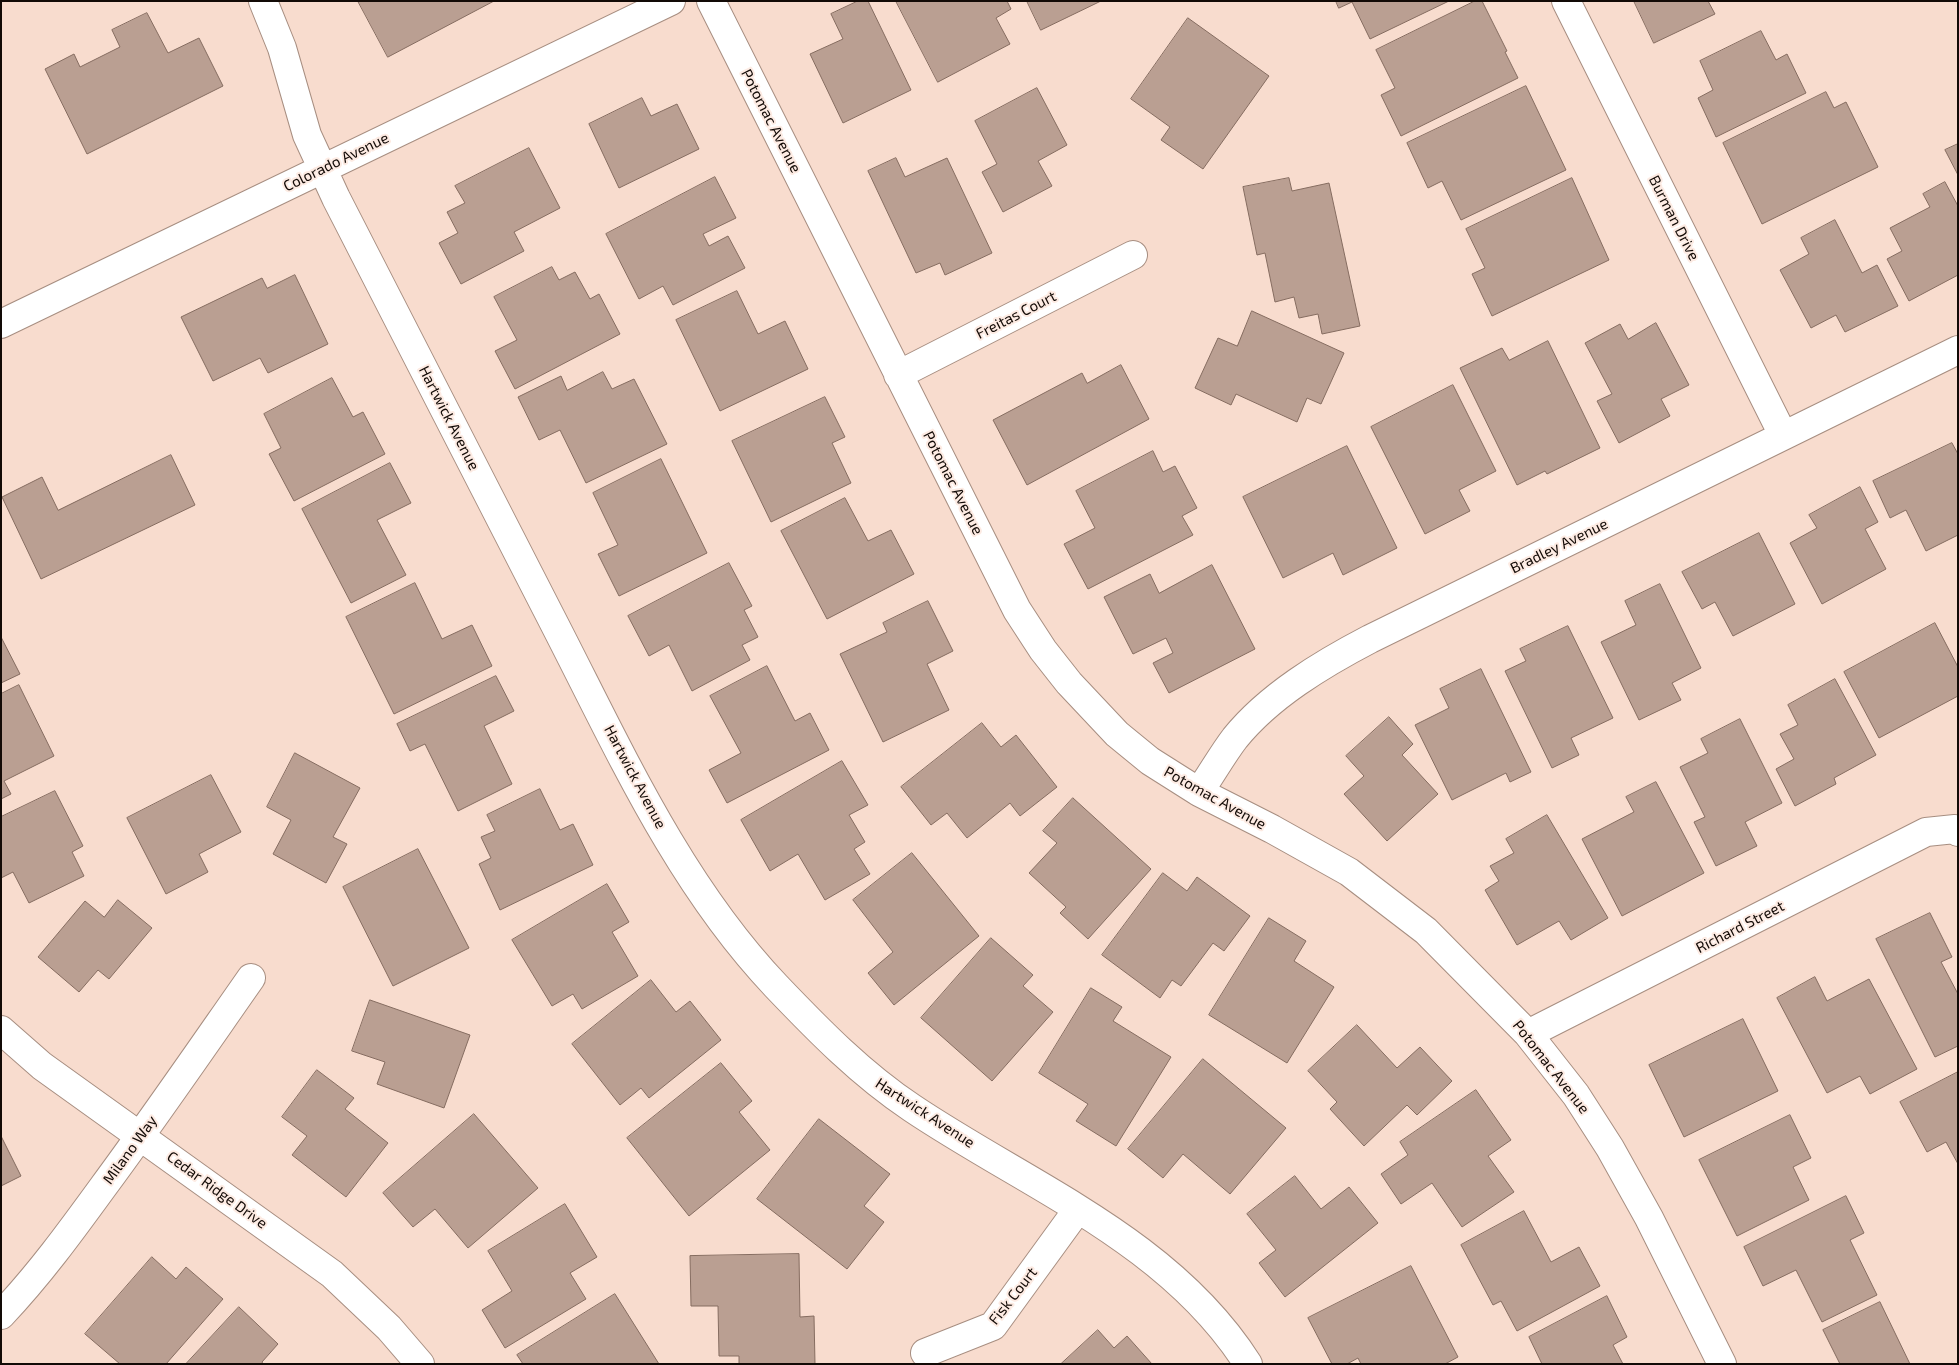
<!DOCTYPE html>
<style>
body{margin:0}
#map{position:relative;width:1959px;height:1365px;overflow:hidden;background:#f8dcce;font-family:"Exo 2",sans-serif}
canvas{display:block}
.frame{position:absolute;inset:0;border:2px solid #120a06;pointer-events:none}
</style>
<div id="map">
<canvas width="1959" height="1365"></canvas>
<div class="frame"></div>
</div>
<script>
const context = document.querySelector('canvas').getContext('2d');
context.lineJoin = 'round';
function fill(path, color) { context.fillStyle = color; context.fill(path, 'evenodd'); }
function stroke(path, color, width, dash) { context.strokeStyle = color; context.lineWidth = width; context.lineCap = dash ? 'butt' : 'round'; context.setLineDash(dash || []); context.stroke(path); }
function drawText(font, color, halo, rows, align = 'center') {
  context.font = font + ' "Exo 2",sans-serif'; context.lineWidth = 4; context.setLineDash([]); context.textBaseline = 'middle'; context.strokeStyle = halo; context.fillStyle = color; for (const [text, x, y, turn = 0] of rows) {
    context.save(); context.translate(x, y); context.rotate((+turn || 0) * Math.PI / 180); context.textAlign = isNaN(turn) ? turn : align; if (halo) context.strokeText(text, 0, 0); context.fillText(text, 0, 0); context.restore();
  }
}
const building = new Path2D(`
 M 358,1 L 494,1 L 388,57 Z
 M 858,1 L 868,1 L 911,90 L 843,123 L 810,54 L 843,39 L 831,14 Z
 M 896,1 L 1007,1 L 1011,9 L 996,18 L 1010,44 L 938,82 Z
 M 1027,1 L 1101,1 L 1041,30 Z
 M 1336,1 L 1449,1 L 1370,39 L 1352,2 L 1339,8 Z
 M 1475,1 L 1482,1 L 1507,51 L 1505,52 L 1518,78 L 1401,136 L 1381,95 L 1395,88 L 1376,50 Z
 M 1634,1 L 1708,1 L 1715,14 L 1654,43 Z
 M 147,13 L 168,53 L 199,38 L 223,86 L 87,154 L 45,69 L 74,54 L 80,67 L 120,47 L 112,30 Z
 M 1188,18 L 1269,76 L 1203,169 L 1161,140 L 1170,127 L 1131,99 Z
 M 1761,31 L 1776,60 L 1787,54 L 1806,93 L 1716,137 L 1698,98 L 1713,90 L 1700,61 Z
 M 1526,86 L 1566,170 L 1461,220 L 1442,181 L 1428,188 L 1407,143 Z
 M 1037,88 L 1067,145 L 1038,161 L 1052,186 L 1003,212 L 982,172 L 997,164 L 975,121 Z
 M 1826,92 L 1834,108 L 1846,102 L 1878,167 L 1762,224 L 1723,143 Z
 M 642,98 L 651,116 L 677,104 L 699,149 L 619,188 L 589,124 Z
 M 1958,144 L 1958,175 L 1945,150 Z
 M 529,148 L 560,208 L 514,232 L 524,251 L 461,284 L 439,243 L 458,233 L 447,212 L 465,203 L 455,186 Z
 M 896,158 L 905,177 L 947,158 L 992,253 L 945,275 L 940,263 L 916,273 L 868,171 Z
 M 715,177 L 736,218 L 703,234 L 709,246 L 728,236 L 745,268 L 673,305 L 663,286 L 639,299 L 606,234 Z
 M 1289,178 L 1292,191 L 1329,183 L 1360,326 L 1322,334 L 1318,314 L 1299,318 L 1294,297 L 1275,302 L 1265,253 L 1257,255 L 1243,187 Z
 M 1572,178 L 1609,260 L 1492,316 L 1472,274 L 1485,268 L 1466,229 Z
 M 1945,182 L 1958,206 L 1958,275 L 1909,301 L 1887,259 L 1902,251 L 1890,228 L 1930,207 L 1923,194 Z
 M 1835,220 L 1862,273 L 1877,265 L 1898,306 L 1845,332 L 1836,315 L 1811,328 L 1780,270 L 1809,254 L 1801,238 Z
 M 552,267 L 559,280 L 575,272 L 590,299 L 599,294 L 620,334 L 515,389 L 495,351 L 517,340 L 494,297 Z
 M 295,275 L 328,344 L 268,373 L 260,358 L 213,381 L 181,317 L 262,278 L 267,288 Z
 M 737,291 L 758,334 L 785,321 L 808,369 L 720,411 L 676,320 Z
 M 1252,311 L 1344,353 L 1321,404 L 1307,398 L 1297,422 L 1236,394 L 1231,405 L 1195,388 L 1218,338 L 1237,346 Z
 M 1656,323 L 1689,385 L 1661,399 L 1670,416 L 1619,443 L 1597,401 L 1612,394 L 1585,343 L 1620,324 L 1628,339 Z
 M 1548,341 L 1600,448 L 1547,474 L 1545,471 L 1517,485 L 1460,368 L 1502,348 L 1509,360 Z
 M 1121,365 L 1149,419 L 1027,485 L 993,420 L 1082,373 L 1087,383 Z
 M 603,372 L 612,389 L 634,379 L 667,444 L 586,483 L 560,430 L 539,440 L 518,397 L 561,376 L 567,390 Z
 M 332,378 L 353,417 L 363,412 L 385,454 L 294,501 L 269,454 L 281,448 L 264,414 Z
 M 1453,385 L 1496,471 L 1459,490 L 1470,511 L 1425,534 L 1371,427 Z
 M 825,397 L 845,437 L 832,443 L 851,483 L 771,522 L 732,441 Z
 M 1952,443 L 1958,454 L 1958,535 L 1926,551 L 1906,510 L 1890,518 L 1873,481 Z
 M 1347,446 L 1397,548 L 1343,575 L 1333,553 L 1283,578 L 1243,497 Z
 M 1153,451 L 1163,472 L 1175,466 L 1197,508 L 1182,516 L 1193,535 L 1088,589 L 1064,544 L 1095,528 L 1076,491 Z
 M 171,455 L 195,505 L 41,579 L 2,497 L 42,477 L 58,510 Z
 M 661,459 L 707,553 L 619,596 L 598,554 L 618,545 L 593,493 Z
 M 390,463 L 411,503 L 377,520 L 406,575 L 351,603 L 302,509 Z
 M 1860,487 L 1878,522 L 1865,529 L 1886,569 L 1822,604 L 1790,543 L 1817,528 L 1809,515 Z
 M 845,498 L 868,541 L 891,530 L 914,574 L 827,619 L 781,531 Z
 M 1759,533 L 1795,604 L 1733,636 L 1715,602 L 1702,609 L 1682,572 Z
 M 729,563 L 752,606 L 744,610 L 758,637 L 742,645 L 750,660 L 692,691 L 669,645 L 649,656 L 628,616 Z
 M 1212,565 L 1255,649 L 1169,693 L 1153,663 L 1173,653 L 1166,638 L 1133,654 L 1104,597 L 1150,574 L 1159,593 Z
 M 415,583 L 442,639 L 472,625 L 492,666 L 394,714 L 346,617 Z
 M 1660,584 L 1701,668 L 1672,683 L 1681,700 L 1639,720 L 1601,642 L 1636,625 L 1625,601 Z
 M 928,601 L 953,651 L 927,664 L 949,710 L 883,742 L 840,654 L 887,632 L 883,623 Z
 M 1935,623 L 1958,667 L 1958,696 L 1879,738 L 1844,672 Z
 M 1568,626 L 1613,718 L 1571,738 L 1579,755 L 1552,768 L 1505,671 L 1526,661 L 1520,649 Z
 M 1,637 L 20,674 L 1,683 Z
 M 767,666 L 795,721 L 810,713 L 829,750 L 727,803 L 709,770 L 741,753 L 710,696 Z
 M 1481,669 L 1531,772 L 1510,782 L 1506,773 L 1452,800 L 1415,725 L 1449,708 L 1440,689 Z
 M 496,676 L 514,711 L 484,726 L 512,784 L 458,811 L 425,744 L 410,751 L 397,724 Z
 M 1835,679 L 1876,755 L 1834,778 L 1836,784 L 1795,806 L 1776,769 L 1794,759 L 1780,734 L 1798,725 L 1788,705 Z
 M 19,685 L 54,756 L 4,781 L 11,794 L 1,799 L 1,694 Z
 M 1389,717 L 1413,744 L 1402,755 L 1438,794 L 1387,841 L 1344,794 L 1364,776 L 1346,756 Z
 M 1740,719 L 1782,803 L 1745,822 L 1757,846 L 1716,866 L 1694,822 L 1705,817 L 1680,767 L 1708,753 L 1701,739 Z
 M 982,723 L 1001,747 L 1016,735 L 1057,787 L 1020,816 L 1010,803 L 967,838 L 947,813 L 931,825 L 901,787 Z
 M 295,753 L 360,788 L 333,837 L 347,844 L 326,883 L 273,854 L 291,820 L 267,807 Z
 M 842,761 L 868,805 L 849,815 L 865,842 L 854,849 L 870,874 L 825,900 L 798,854 L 770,871 L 741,820 Z
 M 211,775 L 241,832 L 199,854 L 208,872 L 166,894 L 127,818 Z
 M 1656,782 L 1704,873 L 1622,916 L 1582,839 L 1634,812 L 1626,797 Z
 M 540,789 L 560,830 L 573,824 L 593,865 L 500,910 L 479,864 L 491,858 L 481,837 L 495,831 L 487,815 Z
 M 55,791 L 83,846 L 72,852 L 84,876 L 29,903 L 13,872 L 1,878 L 1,817 Z
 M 1073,798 L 1151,869 L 1088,939 L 1060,913 L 1066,907 L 1029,873 L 1057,843 L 1043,831 Z
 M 1547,815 L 1608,918 L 1571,940 L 1559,921 L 1517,945 L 1485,890 L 1499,881 L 1490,866 L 1514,853 L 1506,839 Z
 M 418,849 L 469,948 L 393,986 L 343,887 Z
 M 912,853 L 979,936 L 894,1005 L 868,973 L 893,952 L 853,900 Z
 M 1163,873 L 1187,891 L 1197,877 L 1250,916 L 1224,951 L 1213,943 L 1181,986 L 1172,980 L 1160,998 L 1102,955 Z
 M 607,884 L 629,922 L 612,932 L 638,976 L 582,1009 L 573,994 L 552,1006 L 512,940 Z
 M 118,900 L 152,928 L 109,979 L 98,970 L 79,992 L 38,957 L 85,901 L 104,917 Z
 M 1930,913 L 1952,957 L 1941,962 L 1958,994 L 1958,1046 L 1935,1057 L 1876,939 Z
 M 1269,918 L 1306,941 L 1294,961 L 1334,987 L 1287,1063 L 1209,1015 Z
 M 991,938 L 1033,975 L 1023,986 L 1053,1012 L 992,1081 L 921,1018 Z
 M 1815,977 L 1827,1001 L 1869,979 L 1917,1069 L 1870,1094 L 1860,1076 L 1827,1093 L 1777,998 Z
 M 651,980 L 676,1012 L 690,1001 L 721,1040 L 649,1098 L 641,1088 L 620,1105 L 572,1044 Z
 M 1091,988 L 1122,1007 L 1113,1021 L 1171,1057 L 1116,1146 L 1076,1121 L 1088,1104 L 1039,1073 Z
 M 370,1000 L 470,1035 L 444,1108 L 377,1084 L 385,1062 L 352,1051 Z
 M 1743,1019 L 1778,1091 L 1684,1137 L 1649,1065 Z
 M 1357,1025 L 1397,1068 L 1420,1047 L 1452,1081 L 1417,1115 L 1407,1105 L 1364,1146 L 1330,1109 L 1337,1102 L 1308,1071 Z
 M 1203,1059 L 1286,1128 L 1230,1194 L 1183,1154 L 1163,1178 L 1128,1149 Z
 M 721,1063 L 752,1101 L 739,1112 L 770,1150 L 689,1216 L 627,1138 Z
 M 317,1070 L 354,1098 L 345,1109 L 388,1143 L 346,1197 L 292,1155 L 307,1136 L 282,1117 Z
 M 1958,1072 L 1958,1164 L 1946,1142 L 1927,1152 L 1900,1102 Z
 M 1476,1090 L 1511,1140 L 1488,1156 L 1514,1192 L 1462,1227 L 1432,1183 L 1401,1204 L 1381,1174 L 1408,1155 L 1400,1142 Z
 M 474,1114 L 538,1188 L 468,1248 L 435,1209 L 413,1227 L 383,1193 Z
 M 1790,1115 L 1811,1158 L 1793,1167 L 1809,1200 L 1737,1236 L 1699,1160 Z
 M 819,1119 L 890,1174 L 864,1206 L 884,1222 L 847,1269 L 757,1199 Z
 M 1,1136 L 21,1176 L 1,1186 Z
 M 1295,1176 L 1321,1209 L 1349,1187 L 1378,1223 L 1285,1297 L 1259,1263 L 1276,1250 L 1247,1214 Z
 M 1846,1196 L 1864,1233 L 1850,1240 L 1877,1295 L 1822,1322 L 1796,1270 L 1763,1286 L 1744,1247 Z
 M 565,1204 L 597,1257 L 570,1273 L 586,1299 L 505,1348 L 482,1310 L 512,1291 L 488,1251 Z
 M 1524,1211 L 1551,1262 L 1579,1247 L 1600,1286 L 1517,1331 L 1501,1301 L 1493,1305 L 1461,1245 Z
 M 799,1254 L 800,1317 L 814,1316 L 815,1364 L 739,1364 L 739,1356 L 719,1356 L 718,1306 L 691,1306 L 690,1256 Z
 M 152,1257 L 176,1279 L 186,1267 L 223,1299 L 166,1364 L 120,1364 L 85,1334 Z
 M 1411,1266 L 1458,1357 L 1445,1364 L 1361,1364 L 1358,1358 L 1347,1364 L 1332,1364 L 1308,1318 Z
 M 615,1294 L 659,1364 L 523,1364 L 517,1355 Z
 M 1607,1296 L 1627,1337 L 1613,1345 L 1623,1364 L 1542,1364 L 1529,1337 Z
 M 1880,1302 L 1910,1364 L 1840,1364 L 1823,1330 Z
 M 239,1307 L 278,1344 L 262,1362 L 263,1364 L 186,1364 Z
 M 1098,1330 L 1114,1348 L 1127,1336 L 1152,1364 L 1061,1364 Z`);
const minor = new Path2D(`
 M 263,1 L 282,48 L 307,135 L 336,198 C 410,342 484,487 558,631 C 621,754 680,885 776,986 C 818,1030 861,1074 912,1108 C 1028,1186 1170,1241 1248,1364
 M 711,1 L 1017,610 L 1043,650 L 1069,683 L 1117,734 L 1150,761 L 1199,792 L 1272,829 L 1349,872 L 1426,931 L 1528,1034 L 1576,1095 L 1610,1148 L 1649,1218 L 1722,1364
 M 1566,1 L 1783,435
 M 1,324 L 671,1
 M 898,375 L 1133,255
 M 1199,792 C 1211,775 1222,755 1235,738 C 1269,696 1322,664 1370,639 L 1958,350
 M 1,1030 L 42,1066 L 332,1274 L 389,1328 L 420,1364
 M 1528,1034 L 1926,832 L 1955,829 L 1958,832
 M 1,1315 C 39,1275 71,1231 103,1187 C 154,1118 202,1048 251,978
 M 925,1353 L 993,1326 L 1078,1209`);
const streetNames = [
 ["Potomac Avenue",771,121,63],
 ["Colorado Avenue",336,162,-26],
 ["Burman Drive",1674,218,63],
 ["Freitas Court",1016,315,-27],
 ["Hartwick Avenue",449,418,63],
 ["Potomac Avenue",953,483,63],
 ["Bradley Avenue",1559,546,-26],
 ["Hartwick Avenue",635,777,62],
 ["Potomac Avenue",1215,798,29],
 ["Richard Street",1740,927,-27],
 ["Potomac Avenue",1551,1067,52],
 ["Hartwick Avenue",925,1113,33],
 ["Milano Way",130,1150,-54],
 ["Cedar Ridge Drive",217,1190,36],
 ["Fisk Court",1013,1296,-52]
];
fill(building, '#ba9f92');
stroke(building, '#856c60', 1);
stroke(minor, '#a78e81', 30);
stroke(minor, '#fff', 28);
drawText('15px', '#120a06', '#fdebe3', streetNames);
</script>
